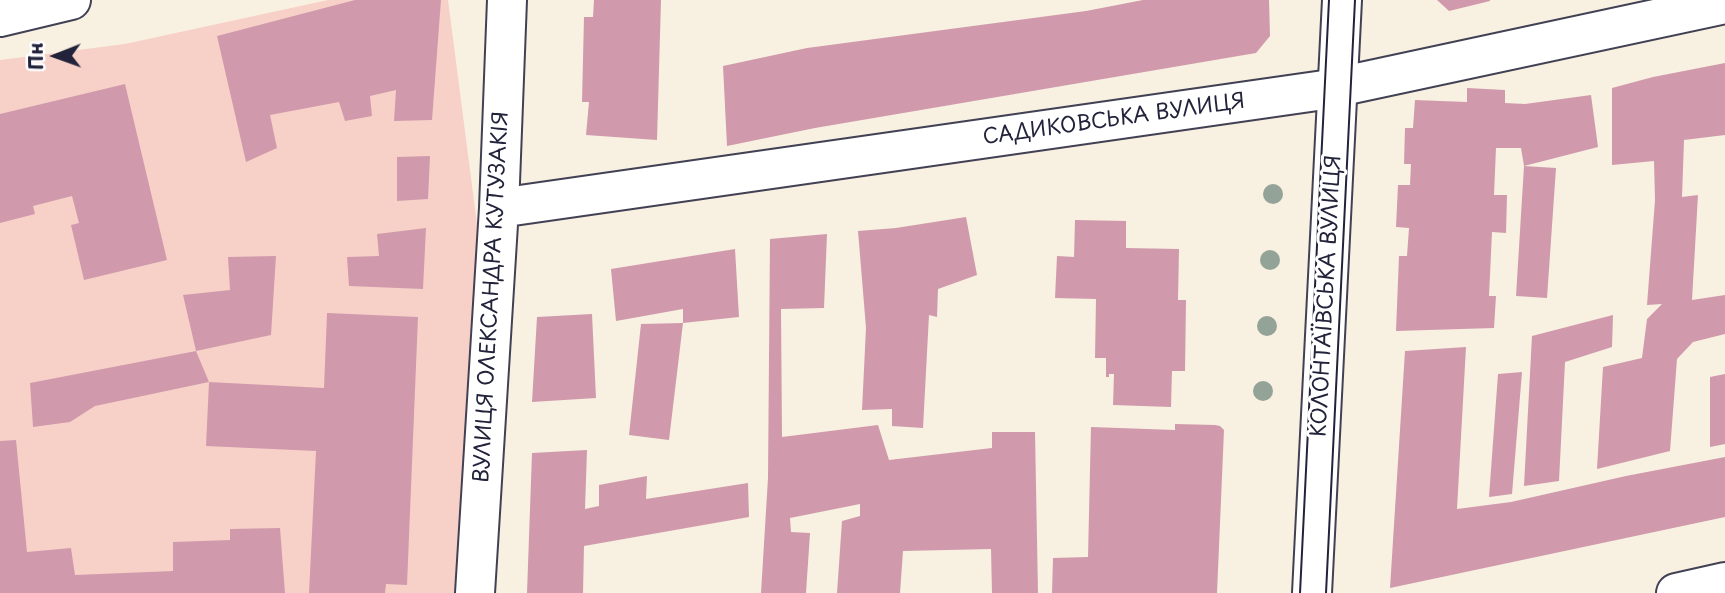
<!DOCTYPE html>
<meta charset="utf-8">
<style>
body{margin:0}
#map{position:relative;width:1725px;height:593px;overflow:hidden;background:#f8f0e1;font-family:"Playpen Sans",sans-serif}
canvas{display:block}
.north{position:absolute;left:21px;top:21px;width:70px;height:70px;-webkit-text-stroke:5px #fff;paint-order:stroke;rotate:269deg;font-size:19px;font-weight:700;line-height:28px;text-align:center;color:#22223b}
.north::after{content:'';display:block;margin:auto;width:24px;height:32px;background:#22223b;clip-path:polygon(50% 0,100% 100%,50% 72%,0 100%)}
</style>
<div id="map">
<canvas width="1725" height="593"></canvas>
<div class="north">Пн</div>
</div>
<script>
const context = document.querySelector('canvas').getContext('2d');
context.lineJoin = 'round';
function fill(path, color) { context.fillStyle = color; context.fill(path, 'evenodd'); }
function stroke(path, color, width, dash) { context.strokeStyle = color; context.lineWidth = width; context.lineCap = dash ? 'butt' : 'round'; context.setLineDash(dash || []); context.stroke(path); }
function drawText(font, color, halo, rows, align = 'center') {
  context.font = font + ' "Playpen Sans",sans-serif'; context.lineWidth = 6; context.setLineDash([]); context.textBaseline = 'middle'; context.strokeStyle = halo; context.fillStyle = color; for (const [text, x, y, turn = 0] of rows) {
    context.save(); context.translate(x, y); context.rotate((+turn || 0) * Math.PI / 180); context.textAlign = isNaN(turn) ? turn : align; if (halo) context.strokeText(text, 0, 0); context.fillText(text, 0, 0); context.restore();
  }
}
const built = new Path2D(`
 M 328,0 L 448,0 L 488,309 L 473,593 L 0,593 L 0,60 L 125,44 Z`);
const building = new Path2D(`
 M 355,0 L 441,0 L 432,120 L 394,121 L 396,90 L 370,96 L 372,116 L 345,121 L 339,102 L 270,115 L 277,148 L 246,162 L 217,36 Z
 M 594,0 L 661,0 L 657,140 L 586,135 L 589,102 L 582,102 L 584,17 L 593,17 Z
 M 1143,0 L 1269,0 L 1270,36 L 1256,53 L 815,128 L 727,146 L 723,66 L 807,48 L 1086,11 Z
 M 1437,0 L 1490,0 L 1490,1 L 1449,11 Z
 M 1725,63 L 1725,135 L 1684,140 L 1682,197 L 1698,195 L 1692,300 L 1725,295 L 1725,334 L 1693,342 L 1677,359 L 1670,451 L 1597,469 L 1603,367 L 1642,358 L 1647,319 L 1662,304 L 1647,305 L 1655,200 L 1654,161 L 1612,165 L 1612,88 L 1653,77 Z
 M 125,84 L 167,260 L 84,280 L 71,225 L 79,223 L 72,196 L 33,206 L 35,214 L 0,223 L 0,114 Z
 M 1467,88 L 1505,90 L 1505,103 L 1525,104 L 1591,95 L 1598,147 L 1524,166 L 1521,148 L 1496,148 L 1494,195 L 1507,195 L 1506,233 L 1492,232 L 1489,296 L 1496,296 L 1494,328 L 1396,331 L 1399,256 L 1407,256 L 1409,228 L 1396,227 L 1398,185 L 1410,185 L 1411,164 L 1404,164 L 1405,128 L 1413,128 L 1415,100 L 1467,102 Z
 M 430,156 L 428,199 L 397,201 L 397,157 Z
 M 1524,166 L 1556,168 L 1547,298 L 1516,296 Z
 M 966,217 L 977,275 L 938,289 L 937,317 L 929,315 L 923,428 L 892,426 L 892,409 L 862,410 L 866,328 L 858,231 L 896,228 Z
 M 1075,220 L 1126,221 L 1126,248 L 1179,249 L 1178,300 L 1186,300 L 1185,371 L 1172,371 L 1171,407 L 1113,405 L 1114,374 L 1109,374 L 1109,377 L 1106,377 L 1106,358 L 1095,358 L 1096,299 L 1055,298 L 1057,256 L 1074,257 Z
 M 426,228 L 423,289 L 349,286 L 347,257 L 379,256 L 377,234 Z
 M 827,234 L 824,308 L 781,309 L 782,437 L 878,425 L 889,460 L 992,448 L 992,432 L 1035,432 L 1038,593 L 992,593 L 991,549 L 903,551 L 900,593 L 837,593 L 842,521 L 860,516 L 860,504 L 790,518 L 791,532 L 810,533 L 806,593 L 761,593 L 768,478 L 770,239 Z
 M 735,249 L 739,317 L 683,323 L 683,309 L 616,321 L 611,269 Z
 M 276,256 L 271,335 L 196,351 L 183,295 L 230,290 L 228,257 Z
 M 327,313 L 418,317 L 407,585 L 386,584 L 385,593 L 309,593 L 316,451 L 206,446 L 209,382 L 324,388 Z
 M 592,314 L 596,398 L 532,402 L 537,317 Z
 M 1613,315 L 1612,347 L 1565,362 L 1559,481 L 1524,486 L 1532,336 Z
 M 683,323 L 669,440 L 629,435 L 641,324 Z
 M 1466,347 L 1457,509 L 1511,502 L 1626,476 L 1725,457 L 1725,517 L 1390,588 L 1405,351 Z
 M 196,351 L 209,382 L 95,406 L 70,422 L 33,427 L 30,383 Z
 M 1522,372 L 1512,494 L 1489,497 L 1498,374 Z
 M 1725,374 L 1725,444 L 1710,447 L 1710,377 Z
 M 1175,424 L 1215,425 L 1220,426 L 1224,430 L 1217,593 L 1052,593 L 1053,558 L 1088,557 L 1091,427 L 1175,430 Z
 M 16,440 L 27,552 L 71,548 L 75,575 L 173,571 L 173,542 L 230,540 L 230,529 L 280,528 L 285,593 L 0,593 L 0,441 Z
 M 587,450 L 585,509 L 599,506 L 599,485 L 647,476 L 646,499 L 748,483 L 749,517 L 584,546 L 583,593 L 527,593 L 532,453 Z`);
const street = new Path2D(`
 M 0,17 L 71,0
 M 499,208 L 1324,90 L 1725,4
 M 475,593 L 499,208 L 507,0
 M 1676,593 L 1725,582`);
const secondary = new Path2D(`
 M 1312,593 L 1342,0`);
const tram = new Path2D(`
 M 1300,593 L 1329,0
 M 1326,593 L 1355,0`);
const trees = [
 [1273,194],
 [1270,260],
 [1267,326],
 [1263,391]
];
const streetNames = [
 ["САДИКОВСЬКА ВУЛИЦЯ",1114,120,-8],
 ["КОЛОНТАЇВСЬКА ВУЛИЦЯ",1327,296,-87],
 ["ВУЛИЦЯ ОЛЕКСАНДРА КУТУЗАКІЯ",492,297,-87]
];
fill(built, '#f7d1c8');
fill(building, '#d09aac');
stroke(street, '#424154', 42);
stroke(secondary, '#424154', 42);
stroke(street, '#fff', 38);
stroke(secondary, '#fff', 38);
stroke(tram, '#22223b', 2);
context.fillStyle = '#94a397';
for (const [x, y] of trees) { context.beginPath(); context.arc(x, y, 10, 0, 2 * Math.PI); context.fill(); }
drawText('21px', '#22223b', '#fff', streetNames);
</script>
